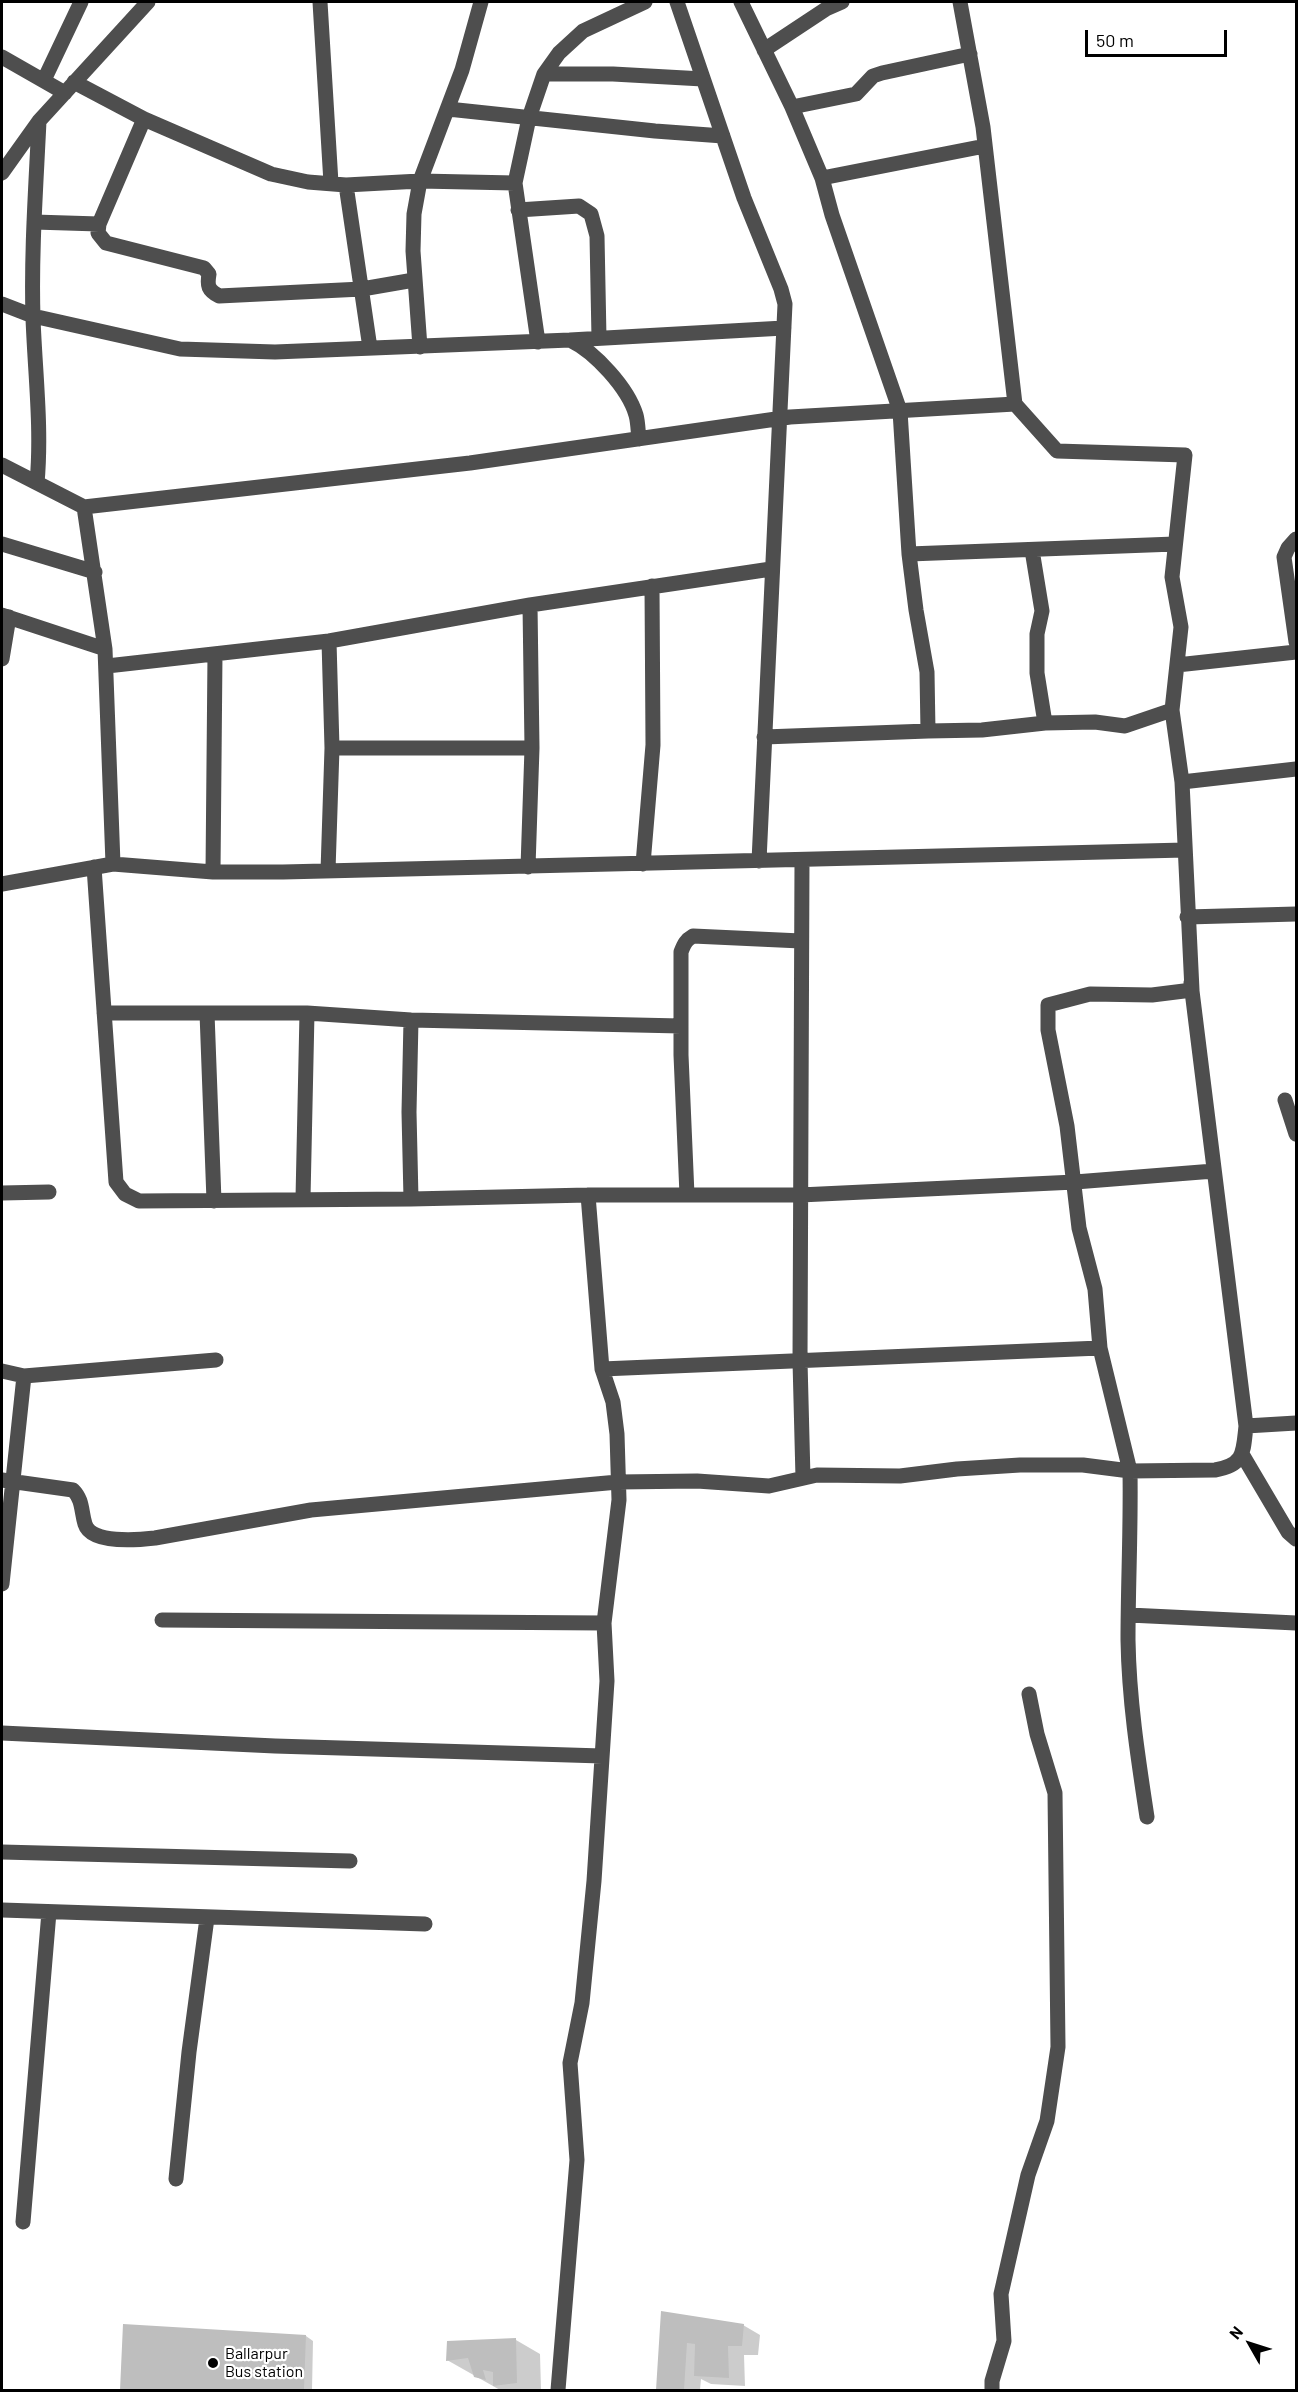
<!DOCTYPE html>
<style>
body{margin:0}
#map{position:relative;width:1298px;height:2392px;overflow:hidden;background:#fff;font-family:Barlow,sans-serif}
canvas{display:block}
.frame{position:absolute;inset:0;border:3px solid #000;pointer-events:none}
.north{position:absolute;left:1220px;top:2314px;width:60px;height:60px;-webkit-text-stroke:4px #fff;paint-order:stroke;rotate:309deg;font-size:16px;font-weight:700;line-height:24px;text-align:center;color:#000}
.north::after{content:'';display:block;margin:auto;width:21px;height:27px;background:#000;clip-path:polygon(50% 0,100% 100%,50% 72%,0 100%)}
.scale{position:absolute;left:1085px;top:30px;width:142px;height:27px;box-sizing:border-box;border:3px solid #000;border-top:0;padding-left:8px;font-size:18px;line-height:21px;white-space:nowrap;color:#000;-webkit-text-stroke:4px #fff;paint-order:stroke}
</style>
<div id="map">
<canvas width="1298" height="2392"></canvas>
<div class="frame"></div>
<div class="north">N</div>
<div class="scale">50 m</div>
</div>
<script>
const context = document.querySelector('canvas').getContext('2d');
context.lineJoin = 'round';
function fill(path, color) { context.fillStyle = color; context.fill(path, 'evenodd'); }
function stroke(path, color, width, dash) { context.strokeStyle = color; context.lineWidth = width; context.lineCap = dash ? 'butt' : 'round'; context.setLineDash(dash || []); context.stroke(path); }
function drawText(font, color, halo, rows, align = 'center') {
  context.font = font + ' Barlow,sans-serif'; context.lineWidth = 4.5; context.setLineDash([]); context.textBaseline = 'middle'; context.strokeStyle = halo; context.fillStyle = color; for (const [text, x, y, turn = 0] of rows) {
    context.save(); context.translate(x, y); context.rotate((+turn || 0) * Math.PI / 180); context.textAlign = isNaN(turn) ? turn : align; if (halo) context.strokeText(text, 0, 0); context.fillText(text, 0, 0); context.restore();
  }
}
const shadow = new Path2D(`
 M 662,2313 L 743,2325 L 760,2335 L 758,2355 L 744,2355 L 745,2386 L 711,2384 L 701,2379 L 700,2390 L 658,2390 Z
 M 124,2325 L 306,2336 L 313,2341 L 312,2390 L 122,2390 Z
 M 516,2340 L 540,2354 L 541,2390 L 500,2390 L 447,2360 Z`);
const building = new Path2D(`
 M 661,2311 L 744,2324 L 742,2346 L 728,2346 L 729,2378 L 694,2376 L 695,2344 L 687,2343 L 684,2390 L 656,2390 Z
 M 123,2324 L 306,2335 L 304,2390 L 120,2390 Z
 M 516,2338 L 517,2383 L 493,2386 L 493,2372 L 483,2370 L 486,2380 L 474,2377 L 468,2358 L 446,2361 L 447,2341 Z`);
const minor = new Path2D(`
 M 320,2 L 331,183
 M 677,2 L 744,198 L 781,289 L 785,304 L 759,861
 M 741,2 L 792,107 L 822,178 L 832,215 L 900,411 L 909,554 L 916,610 L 927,672 L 928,731 L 982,730 L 1045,723 L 1095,722 L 1125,726 L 1172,710
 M 764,50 L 826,9 L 842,2
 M 2,57 L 65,93
 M 544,74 L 613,74 L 703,79
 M 44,80 L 81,2
 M 74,82 L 144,119 L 271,174 L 308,182 L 346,185 L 420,181 L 515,183
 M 792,107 L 856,94 L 873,76 L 882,73 L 970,54
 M 448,109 L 655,131 L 723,136
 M 144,119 L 99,224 L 98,233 L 106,243 L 204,268 L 209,274 C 207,286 208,290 219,296 L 362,289 L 414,280
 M 2,173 L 39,121 L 148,2
 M 822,178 L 985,146
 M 346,185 L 370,348
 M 518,210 L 579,206 L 591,214 L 597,236 L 599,338
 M 34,222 L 99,224
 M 2,304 L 33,316 L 180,349 L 275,352 L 570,340 C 595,352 628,388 636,415 C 638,422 638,431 639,439
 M 570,340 L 784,328
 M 538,342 L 515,183 L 529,118 L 544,74 L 559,53 L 583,31 L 645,2
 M 420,347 L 413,251 L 414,214 L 420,181 L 462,70 L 481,2
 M 2,465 L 84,507 L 470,463 L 790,417 L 1015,404 L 983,127 L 960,2
 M 37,483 C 42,428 35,373 33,318 C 31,253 36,186 39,121
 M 1296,539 L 1288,548 L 1284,557 L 1296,642
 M 2,544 L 95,572
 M 1032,550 L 1042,611 L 1037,634 L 1037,673 L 1045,723
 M 909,554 L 1175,544
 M 2,615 L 105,649 L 84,507
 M 2,659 L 9,617
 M 1177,665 L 1296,652
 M 107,666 L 329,641 L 530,605 L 771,569
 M 764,737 L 928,731
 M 332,748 L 532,748
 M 1182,782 L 1296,769
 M 802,860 L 800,1361 L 803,1478
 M 113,864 L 213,872 L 283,872 L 1185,850
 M 643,864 L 653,745 L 652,586
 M 94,867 L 116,1182 L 125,1194 L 139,1201 L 411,1199 L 588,1195 L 800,1195 L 1075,1182 L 1214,1171
 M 528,867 L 532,748 L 530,605
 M 328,871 L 332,748 L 329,641
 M 213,872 L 215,654
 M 2,884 L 113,864 L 105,649
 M 1187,917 L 1296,914
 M 104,1013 L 307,1013 L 411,1020 L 681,1026
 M 207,1013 L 214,1201
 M 411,1020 L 409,1112 L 411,1199
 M 1285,1100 L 1296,1134
 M 2,1193 L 49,1192
 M 687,1195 L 681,1055 L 681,952 C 684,944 686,940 693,936 L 801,941
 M 303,1198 L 307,1013
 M 602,1369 L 1100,1348
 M 2,1371 L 24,1376 L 216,1360
 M 1246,1426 L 1296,1423
 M 1242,1454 L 1288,1532 L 1296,1539
 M 2,1480 L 73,1490 C 83,1500 81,1511 85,1524 C 91,1544 138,1540 155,1538 L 311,1510 L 618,1482 L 697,1481 L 769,1486 L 817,1475 L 900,1476 L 957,1469 L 1020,1465 L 1083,1465 L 1130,1471 L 1100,1348 L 1095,1289 L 1079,1228 L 1067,1126 L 1048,1030 L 1048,1005 L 1090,994 L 1152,995 L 1192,990 L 1182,782 L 1172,710 L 1181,627 L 1172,577 L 1185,455 L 1057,451 L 1015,404
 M 2,1584 L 24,1376
 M 1129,1615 L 1296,1623
 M 162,1620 L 604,1623
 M 2,1733 L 275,1746 L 602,1756
 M 1147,1817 C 1138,1758 1129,1700 1128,1640 C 1128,1584 1131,1527 1130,1471 L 1215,1470 C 1245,1465 1243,1452 1246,1426 L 1191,983
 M 2,1852 L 350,1861
 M 2,1910 L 425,1924
 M 176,2179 L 189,2052 L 207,1918
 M 23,2222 L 49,1912
 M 558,2390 L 577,2160 L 570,2063 L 582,2003 L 594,1881 L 607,1681 L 604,1623 L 619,1500 L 617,1434 L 613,1402 L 602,1369 L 588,1195
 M 992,2390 L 992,2381 L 1004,2341 L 1001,2294 L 1028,2175 L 1047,2121 L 1058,2047 L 1055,1793 L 1037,1734 L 1029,1694`);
const markers = [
 [213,2363,6,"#000"]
];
const poiNames = [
 ["Ballarpur",225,2354],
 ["Bus station",225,2372]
];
fill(shadow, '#0003');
fill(building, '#bebebe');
stroke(minor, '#4e4e4e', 15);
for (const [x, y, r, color] of markers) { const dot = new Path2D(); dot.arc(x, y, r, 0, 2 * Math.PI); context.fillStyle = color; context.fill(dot); stroke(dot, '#fff', 2); }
drawText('16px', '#000', '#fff', poiNames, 'left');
</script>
